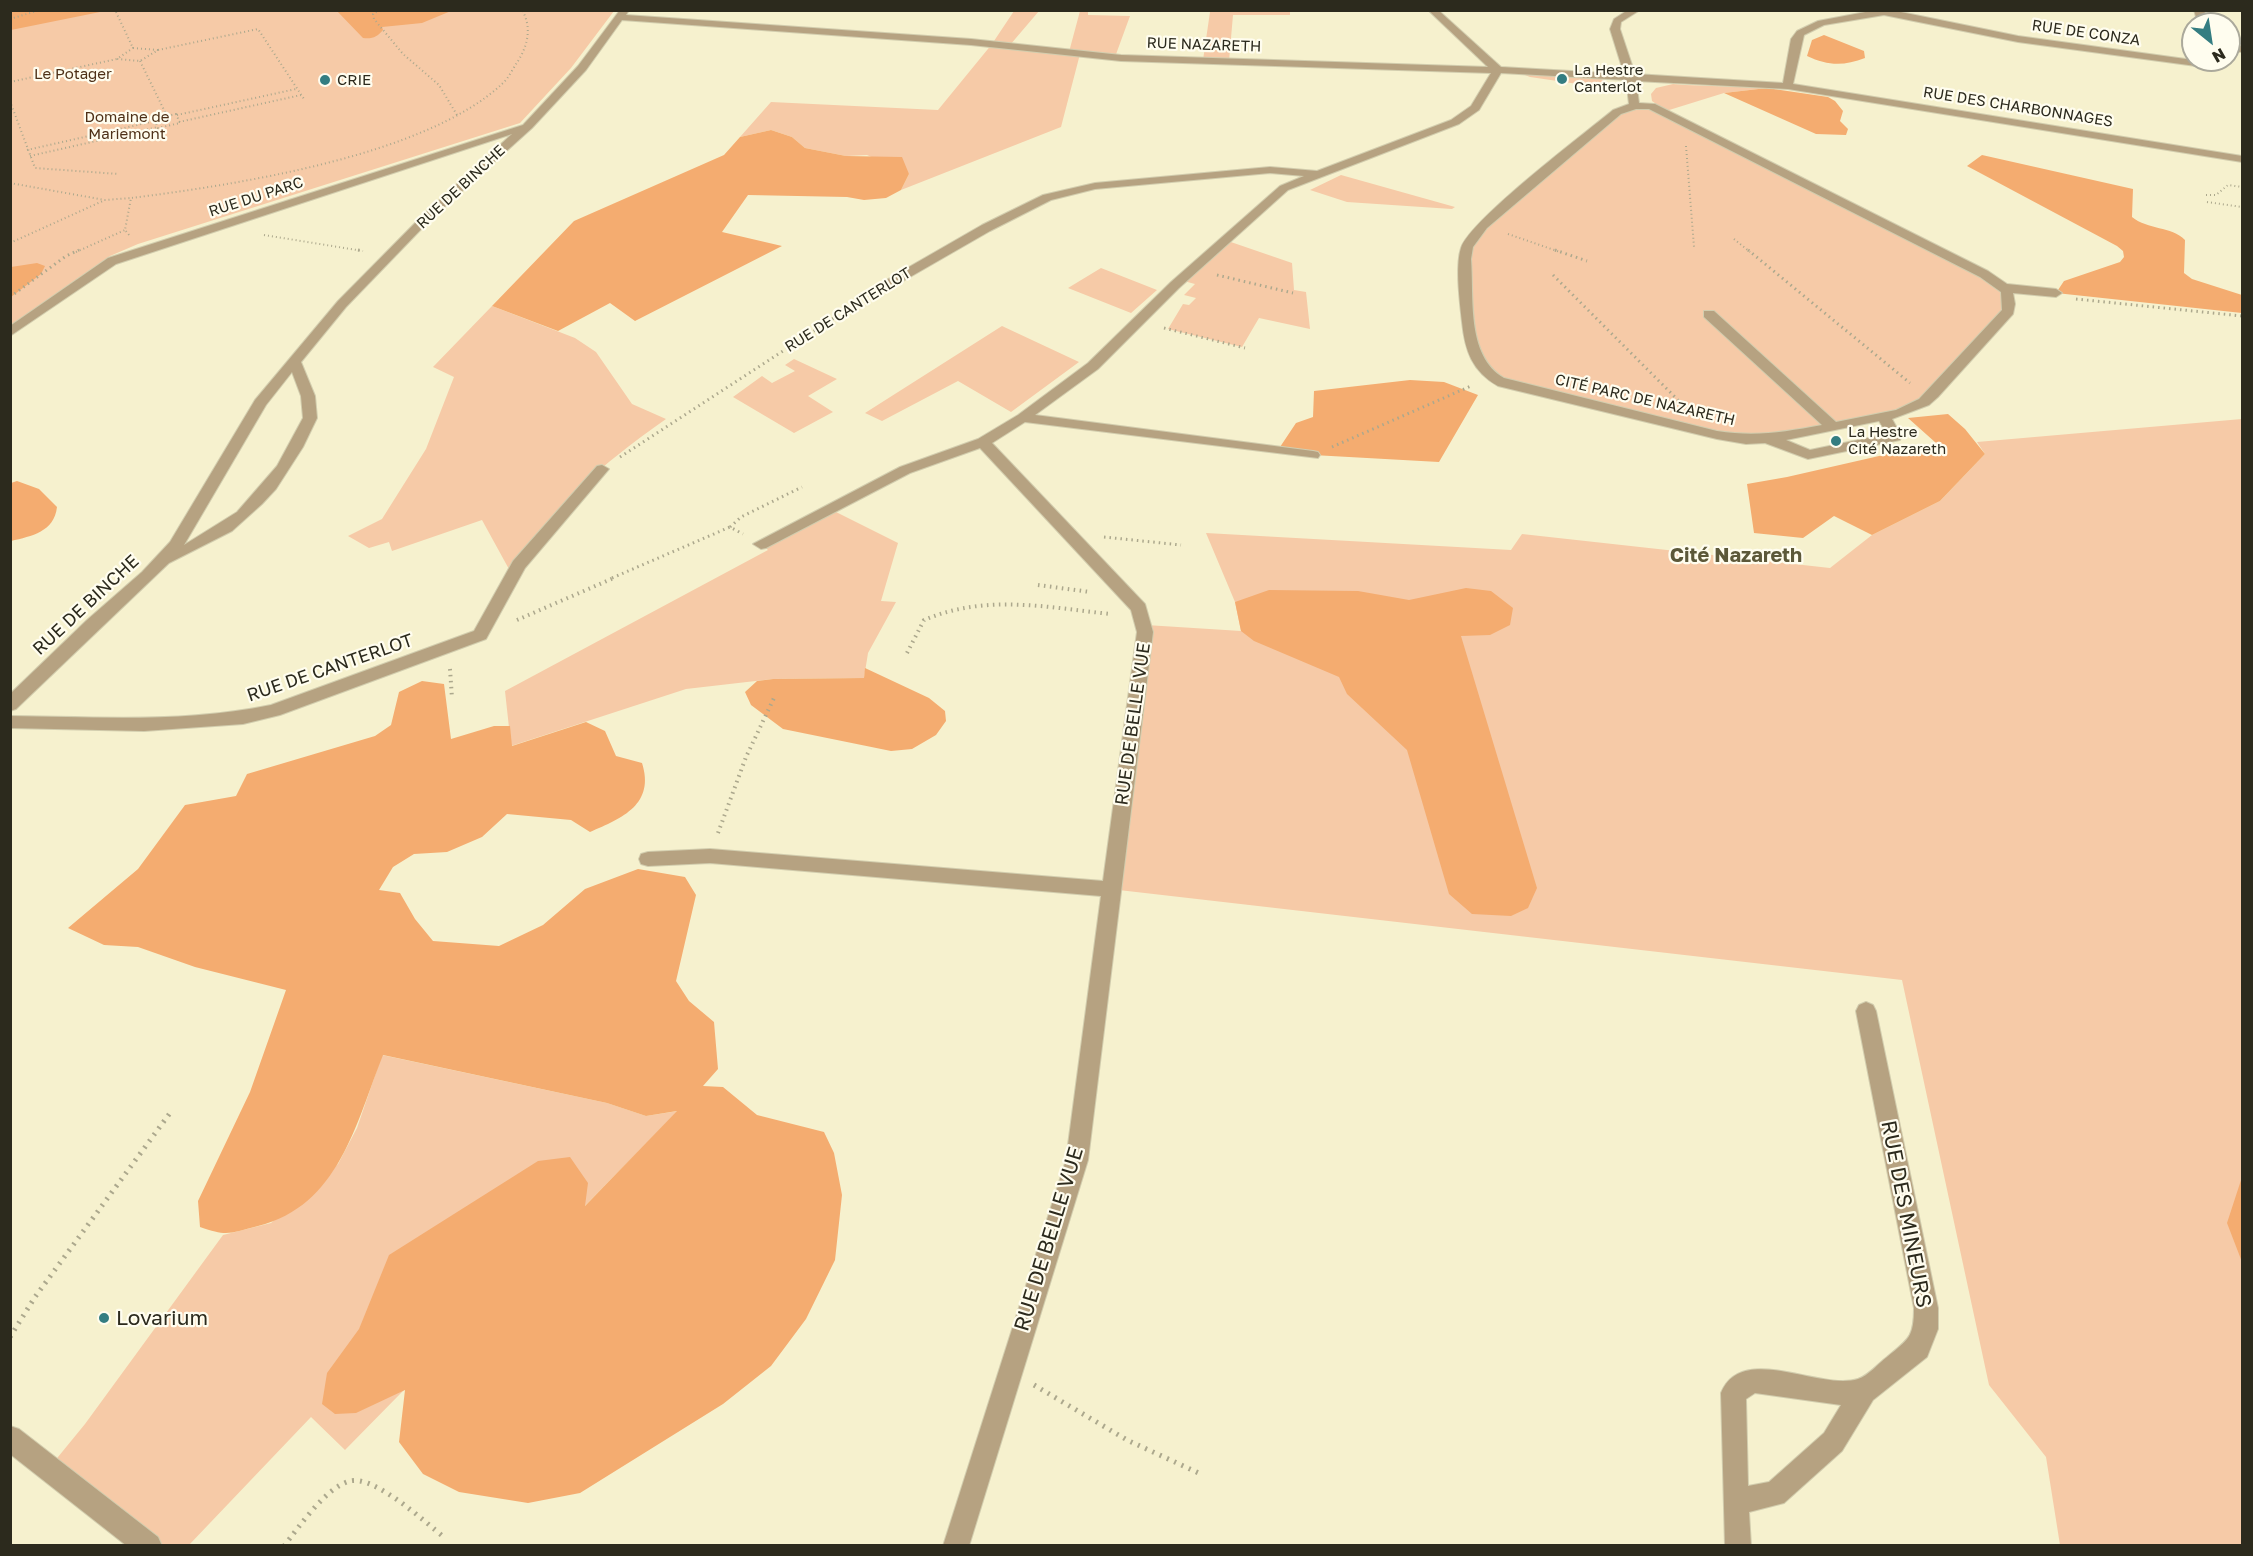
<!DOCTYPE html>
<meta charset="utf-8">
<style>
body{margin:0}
#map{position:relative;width:2253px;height:1556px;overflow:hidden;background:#f6f1ce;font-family:"Golos Text",sans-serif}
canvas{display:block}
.frame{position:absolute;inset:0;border:12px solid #2c2a1d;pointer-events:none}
.north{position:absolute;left:2181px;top:12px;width:60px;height:60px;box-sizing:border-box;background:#fffdef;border:2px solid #aba99b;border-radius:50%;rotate:150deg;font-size:16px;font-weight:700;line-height:24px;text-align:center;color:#2c2a1d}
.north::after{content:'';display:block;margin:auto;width:21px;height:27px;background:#347d81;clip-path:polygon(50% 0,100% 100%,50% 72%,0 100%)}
</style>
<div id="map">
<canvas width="2253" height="1556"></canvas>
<div class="frame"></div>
<div class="north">N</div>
</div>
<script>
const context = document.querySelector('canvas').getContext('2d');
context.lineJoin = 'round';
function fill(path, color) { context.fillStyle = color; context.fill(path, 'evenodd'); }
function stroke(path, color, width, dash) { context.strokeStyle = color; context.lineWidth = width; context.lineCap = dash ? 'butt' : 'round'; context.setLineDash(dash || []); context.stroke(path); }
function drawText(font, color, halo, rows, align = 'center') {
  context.font = font + ' "Golos Text",sans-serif'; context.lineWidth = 4.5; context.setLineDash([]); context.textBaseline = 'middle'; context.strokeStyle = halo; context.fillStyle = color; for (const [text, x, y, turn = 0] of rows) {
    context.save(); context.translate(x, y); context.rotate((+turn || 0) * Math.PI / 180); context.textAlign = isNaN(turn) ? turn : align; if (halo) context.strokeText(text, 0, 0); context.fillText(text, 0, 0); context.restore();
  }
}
const green = new Path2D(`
 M 1290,10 L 1290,15 L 1233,15 L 1229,61 L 1203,60 L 1210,12 L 1139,11 Z
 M 10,11 L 614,11 L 571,68 L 520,123 L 138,244 L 110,256 L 11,325 Z
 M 1014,11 L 1039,11 L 1010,45 L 1069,52 L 1080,11 L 1088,11 L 1088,15 L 1130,16 L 1115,57 L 1080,54 L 1061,127 L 901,190 L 909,174 L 867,155 L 846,156 L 805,148 L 792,137 L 771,130 L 740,137 L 771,102 L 938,110 L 992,44 Z
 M 1515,71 L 1601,79 L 1619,87 L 1619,90 L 1530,77 Z
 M 1673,84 L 1685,85 L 1767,88 L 1724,93 L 1666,111 L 1652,101 L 1651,94 L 1656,88 Z
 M 1633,103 L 1660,113 L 1998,280 L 2009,303 L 1935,390 L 1912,406 L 1762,440 L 1741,442 L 1517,387 L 1479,361 L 1466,247 L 1475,232 Z
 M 1341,175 L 1455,207 L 1452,209 L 1347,202 L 1310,190 Z
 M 1225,240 L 1292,263 L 1294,290 L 1306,292 L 1310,329 L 1259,318 L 1242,347 L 1168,329 L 1183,304 L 1189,305 L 1196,298 L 1184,295 L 1195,284 L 1180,280 Z
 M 1101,268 L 1157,290 L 1131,313 L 1068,288 Z
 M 492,306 L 575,338 L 596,352 L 632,404 L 666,419 C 599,466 557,504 510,571 L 482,520 L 392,551 L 389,542 L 369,548 L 348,536 L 382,519 L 426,449 L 454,377 L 433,367 Z
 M 1002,326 L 1079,362 L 1011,412 L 958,381 L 882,421 L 865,413 Z
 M 794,359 L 837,379 L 808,396 L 833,412 L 794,433 L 733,397 L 762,376 L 772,383 L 795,371 L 785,365 Z
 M 2242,419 L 2242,1545 L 2060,1545 L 2046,1457 L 1989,1385 L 1902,980 L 1110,889 L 1146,625 L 1241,631 L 1235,602 L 1206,533 L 1511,550 L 1522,534 L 1830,568 L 1872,535 L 1940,501 L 1985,454 L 1977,442 Z
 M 830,509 L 898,543 L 881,601 L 896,602 L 868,653 L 864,678 L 773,679 L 686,689 L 511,746 L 505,691 L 768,550 L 761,544 Z
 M 382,1055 L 607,1103 L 646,1116 L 678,1111 L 345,1450 L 311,1417 L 189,1545 L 149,1545 L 49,1468 L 85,1424 L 223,1235 L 271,1223 L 338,1164 L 357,1128 Z`);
const forest = new Path2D(`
 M 11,10 L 105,10 L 105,11 L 11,30 Z
 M 337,11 L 451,11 L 422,23 L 382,27 L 383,30 C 377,37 373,39 363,38 Z
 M 1824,35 L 1864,51 L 1865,58 C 1844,66 1828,66 1807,56 L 1812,40 Z
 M 1767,88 L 1828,97 L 1835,101 L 1843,111 L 1840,121 L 1848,129 L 1846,135 L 1816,134 L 1724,93 Z
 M 771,130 L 792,137 L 805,148 L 846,156 L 902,157 L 909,174 L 901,190 L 886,198 L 864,200 L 847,197 L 748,195 L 722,232 L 782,246 L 635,321 L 610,303 L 558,331 L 492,306 L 574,221 L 724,155 L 740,137 Z
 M 1982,155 L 2133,189 L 2132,217 C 2148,230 2171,226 2185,240 L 2184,273 L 2192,279 L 2242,295 L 2242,313 L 2056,293 L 2064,281 L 2120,262 L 2124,257 L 2123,251 L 2117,246 L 1967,166 Z
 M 37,263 L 45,266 L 41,274 L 11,297 L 11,267 Z
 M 1410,380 L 1444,382 L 1478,395 L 1439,462 L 1313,455 L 1278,450 L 1296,423 L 1313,417 L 1314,391 Z
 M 1948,414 L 1965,429 L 1985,454 L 1940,501 L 1872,535 L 1834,516 L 1803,538 L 1754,533 L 1747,484 L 1787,477 L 1936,443 L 1908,418 Z
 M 17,481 L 39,489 L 57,507 C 54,532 32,536 11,541 L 11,483 Z
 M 1466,588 L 1491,591 L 1513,608 L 1510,625 L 1490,635 L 1461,636 L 1537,888 L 1528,908 L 1511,916 L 1472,914 L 1449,894 L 1407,750 L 1347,694 L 1339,677 L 1254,641 L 1241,631 L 1235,602 L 1269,590 L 1358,591 L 1409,600 Z
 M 865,668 L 929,698 L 945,711 L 946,721 L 936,735 L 912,749 L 891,751 L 783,729 L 751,705 L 745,692 L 757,681 L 773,679 L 864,678 Z
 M 422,681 L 444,684 L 451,739 L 494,726 L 510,726 L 512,746 L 586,722 L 605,731 L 616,756 L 642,763 C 655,804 623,818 590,832 L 571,820 L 507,814 L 482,837 L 447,852 L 414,854 L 393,867 L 379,890 L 400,893 L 415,919 L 433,941 L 499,946 L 543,925 L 585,889 L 638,869 L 685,877 L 696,895 L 676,981 L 689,1001 L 714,1022 L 718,1069 L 703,1086 L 723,1087 L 757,1115 L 824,1132 L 834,1153 L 842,1195 L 835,1260 L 806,1319 L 771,1366 L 723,1404 L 580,1493 L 528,1503 L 459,1492 L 423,1474 L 399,1442 L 405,1390 L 356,1413 L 335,1414 L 322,1404 L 327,1373 L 359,1329 L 389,1255 L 538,1161 L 570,1157 L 588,1183 L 585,1206 L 677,1111 L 646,1116 L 607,1103 L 383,1055 C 356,1123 339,1206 258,1226 C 230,1233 228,1237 200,1227 L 198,1201 L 250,1092 L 286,990 L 195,967 L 138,947 L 104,945 L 68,928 L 138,869 L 185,805 L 236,796 L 247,774 L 375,736 L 391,725 L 399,692 Z
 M 2242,1177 L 2242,1262 L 2227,1223 Z`);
const pathFar3 = new Path2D(`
 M 380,10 L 373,14 L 374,19 L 403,54 L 439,85 L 457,115
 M 116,12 L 133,48
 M 10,19 L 40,10
 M 133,48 L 158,50 L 140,61 L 117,59 Z
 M 158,50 L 258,29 L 304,99
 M 140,61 L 167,116
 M 10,82 L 117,59
 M 10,101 L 35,168 L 119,174
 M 176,114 L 180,123 L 158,128 L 154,119 Z
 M 177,115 L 296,89
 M 179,122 L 301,95
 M 1686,146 L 1694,247
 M 27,150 L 155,121
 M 30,156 L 158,127
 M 10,183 L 105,200 L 131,198
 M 2206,195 L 2216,195 L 2228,185 L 2242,187
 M 2207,202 L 2242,207
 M 1508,234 L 1560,252
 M 129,235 L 125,230 L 131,198 C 235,185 425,156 502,84 C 509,78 513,68 518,61 C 528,45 532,27 522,10
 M 264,235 L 363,251
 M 1734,239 L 1750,252
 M 10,243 L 105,200
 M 76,252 L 125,230`);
const pathFar2 = new Path2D(`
 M 358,250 L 363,251
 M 1555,250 L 1587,261
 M 1748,250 L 1910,383
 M 1217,275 L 1293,293
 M 1553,275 L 1682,404
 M 10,297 L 66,256 L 79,250
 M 2076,299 L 2242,316
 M 1164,328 L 1245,348
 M 1332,447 L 1471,386
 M 620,457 L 857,303
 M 730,527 L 741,517 L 802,487
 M 1104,537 L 1181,545
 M 612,578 L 730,527 L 743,534`);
const pathFar1 = new Path2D(`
 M 1038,585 L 1090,592
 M 517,620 L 616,577
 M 907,653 L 924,620 C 985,594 1046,607 1110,614
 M 450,669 L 452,698
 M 718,833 L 746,757 L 774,698`);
const path = new Path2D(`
 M 10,1337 L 35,1297 L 170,1113
 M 1034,1385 L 1127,1440 L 1203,1475
 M 284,1546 C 299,1527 326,1487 350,1481 C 375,1475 426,1523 445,1538`);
const minor = new Path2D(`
 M 620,10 L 629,10 L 626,15 L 971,39 L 1121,55 L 1488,67 L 1428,10 L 1438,10 L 1501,67 L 1624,74 L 1610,29 L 1614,19 L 1628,10 L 1640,10 L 1621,22 L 1620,29 L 1635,74 L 1783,83 L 1791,39 L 1797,31 L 1818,21 L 1876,10 L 1891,10 L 2018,36 L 2193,60 L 2216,60 L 2196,66 L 2018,42 L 1884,15 L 1824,25 L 1804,35 L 1793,84 L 2242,156 L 2242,162 L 1788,89 L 1636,81 L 1639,103 L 1655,104 L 1988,271 L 2007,284 L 2056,289 L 2062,293 L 2056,297 L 2013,293 L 2015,304 L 2013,314 L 1938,397 L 1929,405 L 1892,419 L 1902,437 L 1900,440 L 1808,459 L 1765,443 L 1746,444 L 1717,439 L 1498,386 C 1472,371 1465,351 1462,322 C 1460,303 1455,266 1461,248 C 1470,220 1584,134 1613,110 L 1629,104 L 1626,80 L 1501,73 L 1479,110 L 1459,124 L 1288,190 L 1179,288 L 1098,369 L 1035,415 L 1313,451 L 1318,452 L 1320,455 L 1318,458 L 1025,422 L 992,443 L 1145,604 L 1153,632 L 1088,1160 L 969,1546 L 943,1546 L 1066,1160 L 1101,896 L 710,863 L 648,866 L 641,864 L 639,859 L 641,854 L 648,852 L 710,849 L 1103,881 L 1137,632 L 1131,610 L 980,448 L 910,473 L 766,548 L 761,549 L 753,544 L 900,467 L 978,439 L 1018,415 L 1088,363 L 1171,282 L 1280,186 L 1304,176 L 1270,173 L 1095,189 L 1051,200 L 990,231 L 877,296 L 869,296 L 869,290 L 982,225 L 1043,195 L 1095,183 L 1270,167 L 1317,171 L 1451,120 L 1471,106 L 1491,73 L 1121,61 L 971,45 L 622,20 L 586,70 L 532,128 L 430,220 L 346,307 L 301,362 L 315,396 L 317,418 L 303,447 L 276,489 L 262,504 L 232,531 L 169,563 L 16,709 L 10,711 L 10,694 L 87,620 L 142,572 L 170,542 L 255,400 L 338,301 L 422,216 L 512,134 L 116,264 L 10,336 L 10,326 L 108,258 L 523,125 L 578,66 ZM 1636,109 L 1649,109 L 1980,277 L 2001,292 L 2002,310 L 1919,399 L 1896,410 L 1836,422 L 1714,311 L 1704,311 L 1704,317 L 1822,425 C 1784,432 1756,437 1717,431 L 1504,378 C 1466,356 1474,298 1471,259 L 1473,247 L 1487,228 L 1621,114 ZM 292,372 L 301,396 L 303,418 L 277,466 L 237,512 L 184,545 L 266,405 ZM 1879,421 L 1887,434 L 1810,450 L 1786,440 Z
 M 2194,10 L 2204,10 L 2208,24 L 2198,24 Z
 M 2229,45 L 2242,46 L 2242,52 L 2229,51 Z
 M 602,465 L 609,469 L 525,568 L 486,639 L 280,715 L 243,724 L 144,731 L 10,728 L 10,716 C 98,717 185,723 271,705 L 474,631 L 513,561 L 597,466 Z
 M 1866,1002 L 1873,1005 L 1876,1011 L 1938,1308 L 1938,1329 L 1927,1357 L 1873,1400 L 1842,1451 L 1784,1503 L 1749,1512 L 1751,1546 L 1725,1546 L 1721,1393 C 1742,1342 1819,1391 1858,1379 C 1868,1376 1879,1363 1887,1357 C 1909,1339 1914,1337 1914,1308 L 1856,1011 L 1859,1005 ZM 1755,1393 L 1841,1405 L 1824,1433 L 1769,1482 L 1748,1486 L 1746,1399 Z
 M 10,1426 L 19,1429 L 158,1537 L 162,1546 L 127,1546 L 10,1454 Z`);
const markers = [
 [1562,79,6,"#347d81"],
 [325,80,6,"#347d81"],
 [1836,441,6,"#347d81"],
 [104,1318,6,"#347d81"]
];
const farStreetnames = [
 ["RUE DE CONZA",2086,33,8],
 ["RUE NAZARETH",1204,45,2],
 ["RUE DES CHARBONNAGES",2018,107,9],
 ["RUE DE BINCHE",461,187,-43],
 ["RUE DU PARC",256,197,-18],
 ["RUE DE CANTERLOT",848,310,-32],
 ["CITÉ PARC DE NAZARETH",1645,400,13]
];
const farPoinames = [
 ["La Hestre",1574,70],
 ["Canterlot",1574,87],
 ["CRIE",337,80],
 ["La Hestre",1848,432],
 ["Cité Nazareth",1848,449]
];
const farParknames = [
 ["Le Potager",73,74],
 ["Domaine de",127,117],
 ["Mariemont",127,134]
];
const streetNames = [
 ["RUE DE BINCHE",86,605,-43],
 ["RUE DE CANTERLOT",330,668,-19],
 ["RUE DE BELLE VUE",1133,724,-82]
];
const neighbourhoodNames = [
 ["Cité Nazareth",1736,556]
];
const nearStreetnames = [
 ["RUE DES MINEURS",1906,1214,79],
 ["RUE DE BELLE VUE",1049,1239,-73]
];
const nearPoinames = [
 ["Lovarium",116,1318]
];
fill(green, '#f6caa7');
fill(forest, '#f4ac70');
stroke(minor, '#d2cdae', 2);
stroke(pathFar3, '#aca88d', 2, [1, 3]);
stroke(pathFar2, '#aca88d', 3, [1.5, 4]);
stroke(pathFar1, '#aca88d', 4, [1.5, 4.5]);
stroke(path, '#aca88d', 5, [2, 6]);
fill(minor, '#b6a281');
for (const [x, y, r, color] of markers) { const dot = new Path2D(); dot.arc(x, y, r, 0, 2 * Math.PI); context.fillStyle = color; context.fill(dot); stroke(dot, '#fffdef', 2); }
drawText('15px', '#2c2a1d', '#fffdef', farStreetnames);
drawText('15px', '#2c2a1d', '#fffdef', farPoinames, 'left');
drawText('15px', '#4e3017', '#fffdef', farParknames);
drawText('18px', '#2c2a1d', '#fffdef', streetNames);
drawText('bold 20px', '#5c5839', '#fffdef', neighbourhoodNames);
drawText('21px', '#2c2a1d', '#fffdef', nearStreetnames);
drawText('21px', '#2c2a1d', '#fffdef', nearPoinames, 'left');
</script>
